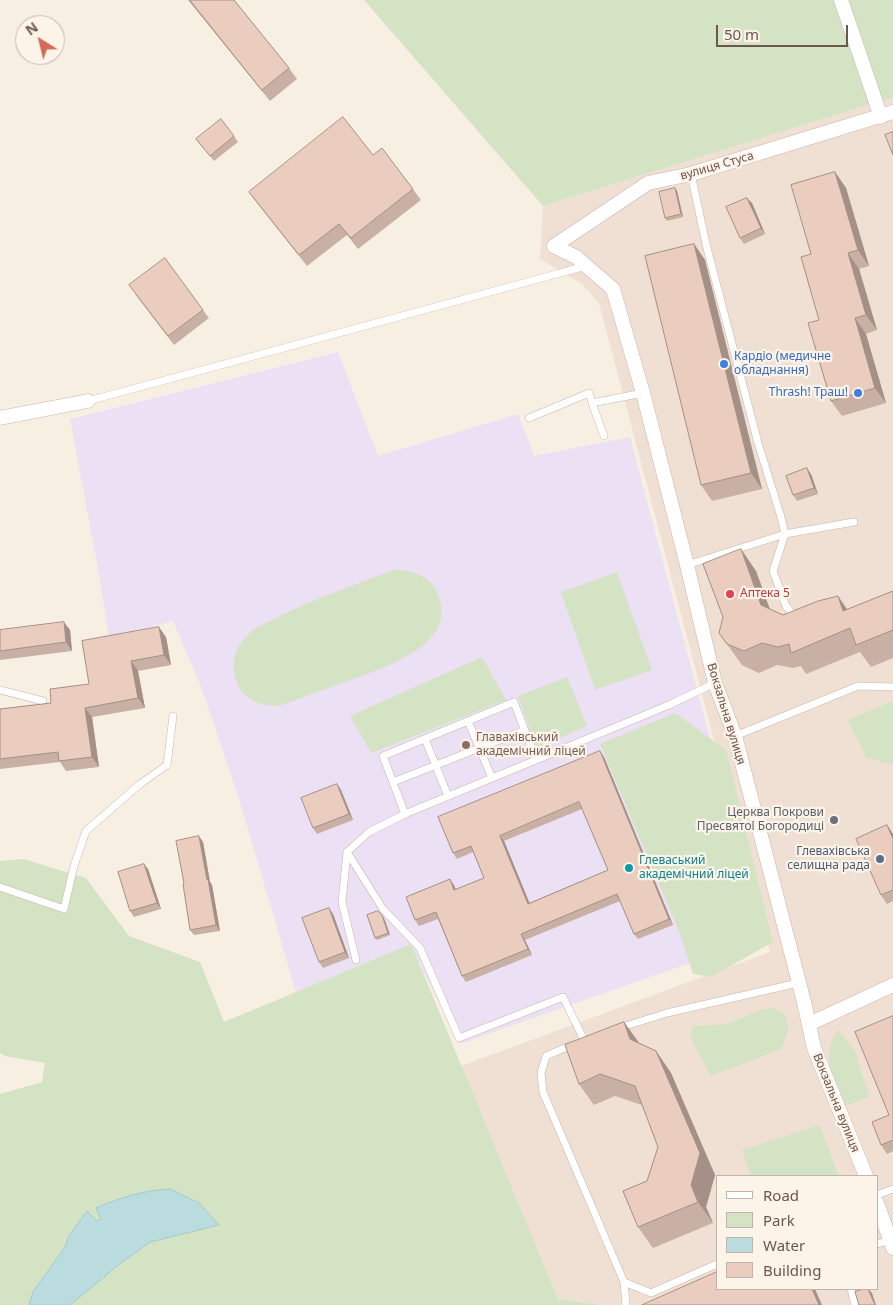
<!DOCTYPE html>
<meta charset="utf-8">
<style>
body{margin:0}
#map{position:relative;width:893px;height:1305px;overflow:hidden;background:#f8efe3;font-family:"Noto Sans",sans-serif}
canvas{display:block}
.legend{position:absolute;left:716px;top:1175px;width:162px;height:115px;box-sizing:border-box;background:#fcf3e9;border:1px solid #c3b4ab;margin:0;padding:6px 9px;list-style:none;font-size:15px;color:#6d564d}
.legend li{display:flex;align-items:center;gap:10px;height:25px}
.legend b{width:25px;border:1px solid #c3b4ab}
.north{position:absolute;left:15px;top:15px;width:50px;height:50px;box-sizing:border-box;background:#fcf3e9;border:1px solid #c3b4ab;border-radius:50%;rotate:324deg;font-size:14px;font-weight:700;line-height:20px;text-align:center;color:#6d564d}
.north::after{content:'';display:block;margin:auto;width:18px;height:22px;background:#d26c58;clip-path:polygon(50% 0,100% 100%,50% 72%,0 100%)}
.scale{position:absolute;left:716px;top:25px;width:132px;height:22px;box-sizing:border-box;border:2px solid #6d564d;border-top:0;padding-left:6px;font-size:15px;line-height:18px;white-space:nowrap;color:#6d564d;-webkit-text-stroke:4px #fcf3e9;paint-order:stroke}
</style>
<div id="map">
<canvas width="893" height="1305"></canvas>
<ul class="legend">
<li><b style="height:6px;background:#fff"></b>Road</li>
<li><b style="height:14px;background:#d3e3c4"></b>Park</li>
<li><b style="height:14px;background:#bbdcdf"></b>Water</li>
<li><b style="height:14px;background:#eacdbf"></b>Building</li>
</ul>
<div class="north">N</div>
<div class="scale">50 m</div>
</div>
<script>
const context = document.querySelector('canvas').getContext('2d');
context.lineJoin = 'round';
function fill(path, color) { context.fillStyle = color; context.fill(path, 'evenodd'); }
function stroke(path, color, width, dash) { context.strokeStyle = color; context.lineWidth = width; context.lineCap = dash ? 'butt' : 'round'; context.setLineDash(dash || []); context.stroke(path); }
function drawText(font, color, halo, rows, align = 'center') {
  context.font = font + ' "Noto Sans",sans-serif'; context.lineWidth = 4.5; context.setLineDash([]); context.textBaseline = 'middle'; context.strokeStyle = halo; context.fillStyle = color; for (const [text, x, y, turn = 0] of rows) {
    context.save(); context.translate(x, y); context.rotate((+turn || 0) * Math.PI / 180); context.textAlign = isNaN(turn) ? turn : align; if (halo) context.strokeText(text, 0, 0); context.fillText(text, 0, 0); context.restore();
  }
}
const residential = new Path2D(`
 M 893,97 L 893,1305 L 602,1305 L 558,1299 L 461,1066 L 770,952 L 599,303 L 582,284 L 540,259 L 543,206 ZM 717,1176 L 877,1176 L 877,1289 L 717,1289 Z`);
const education = new Path2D(`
 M 338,352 L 378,456 L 518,414 L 534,456 L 630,437 L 765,947 L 727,950 L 460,1044 L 410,945 L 296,992 L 240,802 L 202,689 L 173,621 L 109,638 L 98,569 L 70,419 Z`);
const green = new Path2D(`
 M 364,0 L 893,0 L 893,97 L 543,206 Z
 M 393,570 C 410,570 427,574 436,590 C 463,644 385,667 348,681 C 325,689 302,698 279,706 C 262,706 245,701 238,685 C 230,668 233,649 247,636 C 255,627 269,622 280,616 C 316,598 355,585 393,570 Z
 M 617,572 L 652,670 L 595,690 L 561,592 Z
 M 482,657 L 506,700 L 371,753 L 350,716 Z
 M 567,677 L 587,726 L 537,748 L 518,696 Z
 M 893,701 L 893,765 L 866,757 L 848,720 Z
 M 675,713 L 726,750 L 773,942 L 711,977 L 693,974 L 681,936 L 600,744 Z
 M 23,859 L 86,878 L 129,936 L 200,962 L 224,1022 L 411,944 L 558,1299 L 602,1305 L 0,1305 L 0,1094 L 42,1082 L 45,1063 L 5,1056 L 0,1053 L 0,861 Z
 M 775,1008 L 786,1016 L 788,1030 L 781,1049 L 711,1076 L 691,1039 L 692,1026 L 726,1024 L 764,1009 Z
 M 838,1030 L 855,1051 L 869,1097 L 845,1106 C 835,1082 819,1053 838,1030 Z
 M 820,1125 L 838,1176 L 751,1176 L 742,1150 Z`);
const water = new Path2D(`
 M 170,1189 L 199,1203 L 219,1225 L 150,1242 L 121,1263 L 70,1305 L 29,1305 L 33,1292 L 65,1247 L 69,1236 L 87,1211 L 97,1221 L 101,1219 L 96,1208 C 119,1198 145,1190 170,1189 Z`);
const service = new Path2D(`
 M 691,174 L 706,244 L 758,443 L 781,517 L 785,534 L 773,571 L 786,606 L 796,619
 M 88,401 L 586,266
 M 592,403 L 604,436
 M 529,418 L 589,393 L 592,403 L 643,393
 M 687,565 L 785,534 L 854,522
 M 0,690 L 43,701
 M 468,721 L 492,778
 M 735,736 L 858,686 L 893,687
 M 425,739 L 448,796
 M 393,782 L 525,730
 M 405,814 L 383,756 L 514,702 L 536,760
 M 347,852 L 342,902 L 356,960
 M 0,887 L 64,909 L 74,866 L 86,831 L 140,784 L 167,765 L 173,716
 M 619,1028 L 667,1013 L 798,983
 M 584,1040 L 563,997 L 459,1038 L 420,948 L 383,909 L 347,852 L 369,832 L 405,814 L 669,705 L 715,683
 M 574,1044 L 546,1056 L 541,1073 L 543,1092 L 624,1282 L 651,1293 L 717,1264
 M 877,1195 L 893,1189
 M 877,1244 L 890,1240
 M 624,1282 L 626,1305
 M 851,1289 L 855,1305`);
const minor = new Path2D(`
 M 841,0 L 881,117
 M 0,418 L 88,401
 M 809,1024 L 893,985
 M 866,1176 L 814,1048 L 804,1002 L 735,736 L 715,683 L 687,565 L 643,393 L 613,289 L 576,257 L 554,246 L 648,183 L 691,174 L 893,112
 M 877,1203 L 893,1248`);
const wall = new Path2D(`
 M 188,0 L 234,0 L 289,68 L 297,79 L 270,101 Z
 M 234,136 L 238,142 L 214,161 L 196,139 Z
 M 373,155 L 413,189 L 421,200 L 358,249 L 347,235 L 307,266 L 257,203 L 249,192 Z
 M 835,172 L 846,188 L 869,266 L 859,269 L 877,330 L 866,334 L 886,403 L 842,416 L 831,401 L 811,254 Z
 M 675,188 L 677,191 L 683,217 L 667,221 L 665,218 Z
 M 752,203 L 765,234 L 744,244 L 740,238 Z
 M 694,244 L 705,260 L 762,489 L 712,501 L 701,485 Z
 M 135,294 L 203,310 L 209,318 L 174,345 Z
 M 811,474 L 818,494 L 797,501 L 793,495 Z
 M 756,571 L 770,609 L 783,615 L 838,596 L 847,610 L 893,591 L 893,658 L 871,667 L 860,652 L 806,674 L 801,666 L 793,668 L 777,665 L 759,673 L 742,665 L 719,633 L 723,617 Z
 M 0,630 L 70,630 L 72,651 L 0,660 Z
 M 166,637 L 171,665 L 138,671 L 145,708 L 92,717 L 99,767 L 66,771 L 60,762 L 0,769 L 0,709 L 51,703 L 89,684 Z
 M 604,757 L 673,925 L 638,939 L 634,934 L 620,901 L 525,940 L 532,955 L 466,982 L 462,976 L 438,919 L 419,926 L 415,920 L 454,885 L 455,890 L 484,878 L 473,852 L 457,859 L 453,853 ZM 582,809 L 608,870 L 529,903 L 504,841 Z
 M 337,784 L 341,790 L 353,820 L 317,834 L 313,828 Z
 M 887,825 L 893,834 L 893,901 L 887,904 L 881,895 Z
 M 203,842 L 210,882 L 212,885 L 220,931 L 194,935 L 190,930 L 184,883 Z
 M 148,869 L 161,909 L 134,917 L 130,911 Z
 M 333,914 L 349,958 L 323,968 L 319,962 Z
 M 384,918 L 390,935 L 377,940 L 375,938 Z
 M 893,1016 L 893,1151 L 887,1154 L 881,1145 L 889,1115 Z
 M 624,1022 L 639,1043 L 656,1051 L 671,1073 L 715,1175 L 706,1207 L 713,1223 L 653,1248 L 638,1227 L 647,1181 L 658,1147 L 642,1105 L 615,1096 L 594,1105 L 579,1084 Z`);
const shadedWall = new Path2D(`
 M 835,172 L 846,188 L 869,266 L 858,250 Z
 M 675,188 L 677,191 L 683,217 L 681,214 Z
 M 747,198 L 752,203 L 765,234 L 761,228 Z
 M 694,244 L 705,260 L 762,489 L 751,473 Z
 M 848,253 L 859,269 L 877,330 L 866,315 Z
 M 855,318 L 866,334 L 886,403 L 875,388 Z
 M 807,468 L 811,474 L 818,494 L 814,488 Z
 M 741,549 L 756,571 L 776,627 L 761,605 Z
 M 838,596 L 853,618 L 843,611 Z
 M 64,622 L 70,630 L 72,651 L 66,642 Z
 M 159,627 L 166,637 L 171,665 L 164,655 Z
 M 131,661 L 138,671 L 145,708 L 138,698 Z
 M 85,708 L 92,717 L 99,767 L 92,757 Z
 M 600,751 L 604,757 L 673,925 L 669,919 Z
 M 337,784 L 341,790 L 353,820 L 349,814 Z
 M 887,825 L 893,834 L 893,839 Z
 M 199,836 L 203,842 L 210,882 L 212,885 L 220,931 L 216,925 Z
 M 500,836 L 504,841 L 532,909 L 528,904 Z
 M 144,864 L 148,869 L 161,909 L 157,903 Z
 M 450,879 L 454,885 L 458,896 L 454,890 Z
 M 329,908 L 333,914 L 349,958 L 345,952 Z
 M 382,915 L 384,918 L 390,935 L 388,933 Z
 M 521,934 L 525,940 L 532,955 L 528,949 Z
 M 624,1022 L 639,1043 L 630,1039 Z
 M 656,1051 L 671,1073 L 715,1175 L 706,1207 L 713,1223 L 698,1202 L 691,1185 Z
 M 812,1289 L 815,1289 L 822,1305 L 819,1305 Z
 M 868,1289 L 872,1293 L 876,1305 L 875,1305 Z`);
const building = new Path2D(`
 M 190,0 L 234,0 L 289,68 L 262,90 Z
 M 343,117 L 373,155 L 382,148 L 413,189 L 351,238 L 339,224 L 299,255 L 249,192 Z
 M 221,119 L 234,136 L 210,156 L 196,139 Z
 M 893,132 L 893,155 L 885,135 Z
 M 835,172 L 858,250 L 848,253 L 866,315 L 855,318 L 875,388 L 831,401 L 808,323 L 819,320 L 801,257 L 811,254 L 791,185 Z
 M 675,188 L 681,214 L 665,218 L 659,192 Z
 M 747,198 L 761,228 L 740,238 L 726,207 Z
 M 694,244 L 751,473 L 701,485 L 645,256 Z
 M 165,258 L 203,310 L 168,336 L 129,285 Z
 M 807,468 L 814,488 L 793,495 L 786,476 Z
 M 741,549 L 761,605 L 783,615 L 818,601 L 838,596 L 843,611 L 893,591 L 893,630 L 856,645 L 850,628 L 791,653 L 789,644 L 778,647 L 762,643 L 744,651 L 727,644 L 719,633 L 723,617 L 703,564 Z
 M 64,622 L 66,642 L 0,651 L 0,630 Z
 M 159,627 L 164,655 L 131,661 L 138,698 L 85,708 L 92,757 L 59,761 L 58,752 L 0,759 L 0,709 L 51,703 L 50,689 L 89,684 L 82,641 Z
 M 600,751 L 669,919 L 634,934 L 617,894 L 521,934 L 528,949 L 462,976 L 436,912 L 415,920 L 406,897 L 450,879 L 454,890 L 484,878 L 471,846 L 453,853 L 438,817 ZM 579,802 L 608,870 L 528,904 L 500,836 Z
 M 337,784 L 349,814 L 313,828 L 301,798 Z
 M 887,825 L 893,839 L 893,890 L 881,895 L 856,839 Z
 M 199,836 L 207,880 L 208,879 L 216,925 L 190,930 L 183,884 L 184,883 L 176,841 Z
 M 144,864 L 157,903 L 130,911 L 118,872 Z
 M 329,908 L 345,952 L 319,962 L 302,918 Z
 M 378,911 L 382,915 L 388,933 L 375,938 L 367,915 Z
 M 893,1016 L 893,1140 L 881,1145 L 872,1122 L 889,1115 L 855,1032 Z
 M 624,1022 L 630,1039 L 656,1051 L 700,1153 L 691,1185 L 698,1202 L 638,1227 L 623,1191 L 647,1181 L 658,1147 L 635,1086 L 600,1074 L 579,1084 L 565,1045 Z
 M 717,1272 L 717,1289 L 812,1289 L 819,1305 L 642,1305 Z
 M 864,1289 L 868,1289 L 875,1305 L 859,1305 L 855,1292 Z`);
const markers = [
 [724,364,5,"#3f7fe0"],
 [858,393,5,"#3f7fe0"],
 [730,594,5,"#e0444e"],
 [466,745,5,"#8d6e63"],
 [834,820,5,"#6b7280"],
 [880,859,5,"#5c6f8a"],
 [629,868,5,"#0f9aa8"]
];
const streetNames = [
 ["вулиця Стуса",717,166,-16],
 ["Вокзальна вулиця",726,714,73],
 ["Вокзальна вулиця",836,1103,68]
];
const shopNames = [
 ["Кардіо (медичне",734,357],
 ["обладнання)",734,371],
 ["Thrash! Траш!",848,393,"right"]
];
const healthNames = [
 ["Аптека 5",740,594]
];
const educationNames = [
 ["Главахівський",476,738],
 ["академічний ліцей",476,752]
];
const worshipNames = [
 ["Церква Покрови",824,813],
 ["Пресвятої Богородиці",824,827]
];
const serviceNames = [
 ["Глевахівська",870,852],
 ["селищна рада",870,866]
];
const cultureNames = [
 ["Глеваський",639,861],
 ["академічний ліцей",639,875]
];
fill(residential, '#efe0d3');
fill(education, '#ece0f4');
fill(green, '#d3e3c4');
fill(water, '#bbdcdf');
stroke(water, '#a2cbcf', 1);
stroke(service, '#c7b6ac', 8);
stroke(minor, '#c7b6ac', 15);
stroke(service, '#fff', 7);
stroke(minor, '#fff', 14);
fill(wall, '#c9b0a4');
fill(shadedWall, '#a49086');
fill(building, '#eacdbf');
stroke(building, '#a49086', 1);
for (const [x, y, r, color] of markers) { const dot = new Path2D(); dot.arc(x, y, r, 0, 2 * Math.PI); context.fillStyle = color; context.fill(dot); stroke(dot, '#fcf3e9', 2); }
drawText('12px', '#6d564d', '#fcf3e9', streetNames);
drawText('12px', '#366cbe', '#fcf3e9', shopNames, 'left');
drawText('12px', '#be3a42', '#fcf3e9', healthNames, 'left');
drawText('12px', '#785e54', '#fcf3e9', educationNames, 'left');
drawText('12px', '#5b616d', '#fcf3e9', worshipNames, 'right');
drawText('12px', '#4e5e75', '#fcf3e9', serviceNames, 'right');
drawText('12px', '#0d838f', '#fcf3e9', cultureNames, 'left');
</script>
